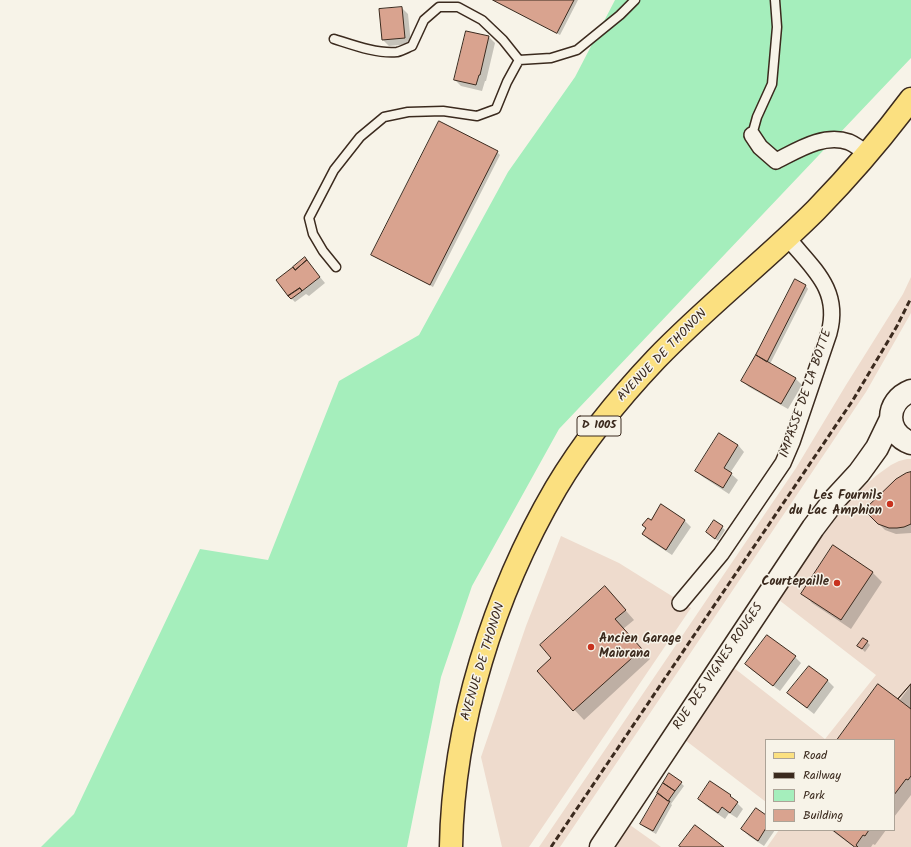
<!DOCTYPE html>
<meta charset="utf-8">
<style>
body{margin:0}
#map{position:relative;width:911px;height:847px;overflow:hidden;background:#f7f3e8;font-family:Kalam,sans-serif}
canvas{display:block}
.legend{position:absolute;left:765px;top:739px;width:130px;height:92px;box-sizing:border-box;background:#f7f3e8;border:1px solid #aca397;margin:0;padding:5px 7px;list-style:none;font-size:12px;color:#3b2a1e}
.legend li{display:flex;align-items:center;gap:8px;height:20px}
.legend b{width:20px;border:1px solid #aca397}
</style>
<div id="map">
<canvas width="911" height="847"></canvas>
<ul class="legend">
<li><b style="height:5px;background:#fbe080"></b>Road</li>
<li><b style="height:5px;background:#3b2a1e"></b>Railway</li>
<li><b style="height:11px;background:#a5eebc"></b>Park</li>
<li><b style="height:11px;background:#d9a38f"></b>Building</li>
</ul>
</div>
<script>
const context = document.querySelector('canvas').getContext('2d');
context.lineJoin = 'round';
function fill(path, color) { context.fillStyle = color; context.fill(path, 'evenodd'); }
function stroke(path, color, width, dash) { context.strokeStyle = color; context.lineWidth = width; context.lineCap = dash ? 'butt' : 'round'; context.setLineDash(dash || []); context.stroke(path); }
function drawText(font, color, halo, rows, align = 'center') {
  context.font = font + ' Kalam,sans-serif'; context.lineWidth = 3; context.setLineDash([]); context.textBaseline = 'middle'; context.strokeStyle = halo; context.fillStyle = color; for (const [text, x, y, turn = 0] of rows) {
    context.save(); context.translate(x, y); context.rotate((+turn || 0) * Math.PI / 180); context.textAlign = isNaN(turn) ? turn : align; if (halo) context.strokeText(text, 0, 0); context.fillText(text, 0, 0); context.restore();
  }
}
const built = new Path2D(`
 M 911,277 L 911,313 L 866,392 L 560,847 L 539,847 L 796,468 L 846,385 L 903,294 Z
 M 907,459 L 911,459 L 911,847 L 767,847 L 779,830 L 894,830 L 894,740 L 766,740 L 766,802 L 685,740 L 734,668 L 825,739 L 876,675 L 779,600 L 816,545 L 852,497 L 877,475 L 891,465 L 899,461 Z
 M 561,536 L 619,563 L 691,608 L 529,847 L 502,847 L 481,757 L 526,626 Z
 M 630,825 L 661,847 L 615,847 Z`);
const green = new Path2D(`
 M 615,0 L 911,0 L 911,58 L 559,429 L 472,586 L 441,677 L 407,847 L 41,847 L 74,814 L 200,549 L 268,560 L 339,381 L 419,335 L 508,172 L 575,77 Z`);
const shadow = new Path2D(`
 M 492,0 L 578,0 L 560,35 Z
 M 402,8 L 408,14 L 411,44 L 389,46 L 383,40 Z
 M 467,32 L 489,37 L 495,43 L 486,81 L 485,81 L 482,91 L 461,86 L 455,80 Z
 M 497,152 L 500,155 L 433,287 L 375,257 L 372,255 Z
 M 310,265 L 325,283 L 309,296 L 306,294 L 295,302 L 289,296 Z
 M 795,281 L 806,286 L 808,289 L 770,364 L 796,379 L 802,385 L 788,409 L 749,387 L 742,381 Z
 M 738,445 L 744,452 L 730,473 L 738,480 L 729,494 L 703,477 L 696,471 Z
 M 911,473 L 911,533 L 896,534 L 885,530 L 865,510 Z
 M 661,506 L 685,521 L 691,527 L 672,555 L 649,540 L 643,534 Z
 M 722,527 L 725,530 L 718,541 L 707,532 Z
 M 834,547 L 873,573 L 882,582 L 851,629 L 812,603 L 803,593 Z
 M 614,597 L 634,620 L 623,629 L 650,659 L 584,720 L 538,671 Z
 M 867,642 L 870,645 L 865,652 L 859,646 Z
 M 795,657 L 801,663 L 780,691 L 752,670 L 746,664 Z
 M 809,667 L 828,681 L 834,687 L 814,714 L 795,699 L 789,693 Z
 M 911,685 L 911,795 L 894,817 L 894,740 L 838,740 L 899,701 Z
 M 681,783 L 684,786 L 671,804 L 672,805 L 656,834 L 644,827 L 641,824 Z
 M 730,796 L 743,809 L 737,818 L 729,813 L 725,819 L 706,806 L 699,799 Z
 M 766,816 L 766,830 L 775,830 L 764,846 L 749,836 L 742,829 Z
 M 831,830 L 886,830 L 875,845 L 873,844 L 871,847 L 854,847 Z`);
const building = new Path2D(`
 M 493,0 L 574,0 L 557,33 Z
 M 402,7 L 405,38 L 382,40 L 379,9 Z
 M 466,31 L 489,36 L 480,75 L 479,75 L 476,85 L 454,80 Z
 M 439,121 L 498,151 L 430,285 L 371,255 Z
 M 305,257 L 307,260 L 295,270 L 293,267 Z
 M 307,260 L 320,277 L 302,291 L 300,288 L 288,296 L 276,280 L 293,267 L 295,270 Z
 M 795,279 L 806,285 L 767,362 L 756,355 Z
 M 300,288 L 302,291 L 291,299 L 288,296 Z
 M 756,355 L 796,378 L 781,404 L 741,381 Z
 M 719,433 L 738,445 L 724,468 L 732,473 L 723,488 L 695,471 Z
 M 911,472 L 911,524 L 904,527 L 897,528 L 889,528 L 878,524 L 864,510 L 896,479 L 906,473 Z
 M 661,504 L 685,520 L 666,550 L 642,534 L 646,528 L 642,525 L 648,518 L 651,520 Z
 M 714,520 L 723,526 L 715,539 L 706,532 Z
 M 833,545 L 873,572 L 841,620 L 801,594 Z
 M 605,586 L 626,610 L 615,619 L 642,649 L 573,711 L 537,671 L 551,658 L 540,645 Z
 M 767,635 L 796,656 L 773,686 L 745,664 Z
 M 863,638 L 868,641 L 862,649 L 857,646 Z
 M 809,666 L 828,680 L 807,708 L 787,693 Z
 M 878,684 L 898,699 L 911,684 L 911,776 L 908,780 L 906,779 L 894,795 L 894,740 L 837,740 Z
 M 911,684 L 911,709 L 898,699 Z
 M 669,773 L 682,782 L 675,791 L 663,783 Z
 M 710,781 L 731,795 L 730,796 L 738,802 L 730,813 L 722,807 L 718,813 L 698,799 Z
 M 663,783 L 675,791 L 668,801 L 657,793 Z
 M 658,793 L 668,801 L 670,801 L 653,831 L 640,824 Z
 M 756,808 L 766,815 L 766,828 L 758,841 L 741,829 Z
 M 695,825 L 711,837 L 724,847 L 681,847 L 679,846 Z
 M 833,830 L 869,830 L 865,836 L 863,835 L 856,845 L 858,847 L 855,847 Z`);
const lane = new Path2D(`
 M 334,39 C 353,45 377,54 397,52 C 402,51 407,48 412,46 L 424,20 L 439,7 L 458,7 L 482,20 L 503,40 L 519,60 L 551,58 L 577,50 L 620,15 L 635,0
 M 752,135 L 757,117 L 772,84 L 777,27 L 775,0
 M 336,267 L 323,251 L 313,234 L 309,218 L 334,170 L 360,137 L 384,117 L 408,112 L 443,111 L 477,116 L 496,109 L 507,82 L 519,60`);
const street = new Path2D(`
 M 752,135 L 760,147 L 776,161 C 798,150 824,133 849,142 C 856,145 862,150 867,154
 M 680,603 L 721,554 L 783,463 L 792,442 L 829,333 C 841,289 812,268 787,237`);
const secondary = new Path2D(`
 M 911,391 C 885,401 884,433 911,443
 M 601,847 L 813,528 L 835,499 L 859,473 L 867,462 L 877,448 L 891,419`);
const primary = new Path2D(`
 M 451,847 C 453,724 494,594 556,488 C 584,441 619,398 656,359 C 707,306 765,261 816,210 C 850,175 882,138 911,99`);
const rail = new Path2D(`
 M 551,847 L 853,400 L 897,326 L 911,298`);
const markers = [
 [890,504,4,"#c8321e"],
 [837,583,4,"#c8321e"],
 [591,647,4,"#c8321e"]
];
const shields = [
 [599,426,44]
];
const shieldNames = [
 ["D 1005",599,426]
];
const streetNames = [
 ["AVENUE DE THONON",663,356,-46],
 ["IMPASSE DE LA BOTTE",807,394,-71],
 ["AVENUE DE THONON",484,662,-73],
 ["RUE DES VIGNES ROUGES",719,667,-56]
];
const poiNames = [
 ["Les Fournils",882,497],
 ["du Lac Amphion",882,512],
 ["Courtepaille",829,583],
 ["Ancien Garage",599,640,"left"],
 ["Maïorana",599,655,"left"]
];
fill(built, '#eedbcd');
fill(green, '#a5eebc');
fill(shadow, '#0003');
fill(building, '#d9a38f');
stroke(building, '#3b2a1e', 1);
stroke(lane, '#3b2a1e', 11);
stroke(street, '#3b2a1e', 18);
stroke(secondary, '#3b2a1e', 25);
stroke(primary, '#3b2a1e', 25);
stroke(lane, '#f7f3e8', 8);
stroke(street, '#f7f3e8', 15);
stroke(secondary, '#f7f3e8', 22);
stroke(primary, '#fbe080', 22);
stroke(rail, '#3b2a1e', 3, [6, 3]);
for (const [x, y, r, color] of markers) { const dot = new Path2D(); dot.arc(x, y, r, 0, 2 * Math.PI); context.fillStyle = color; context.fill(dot); stroke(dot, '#f7f3e8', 1.5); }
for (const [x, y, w] of shields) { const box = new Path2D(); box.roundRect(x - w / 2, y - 10, w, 20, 3); context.fillStyle = '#f7f3e8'; context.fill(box); stroke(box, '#3b2a1e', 1); }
drawText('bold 12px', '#3b2a1e', null, shieldNames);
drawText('13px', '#3b2a1e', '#f7f3e8', streetNames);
drawText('bold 13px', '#3b2a1e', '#f7f3e8', poiNames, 'right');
</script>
